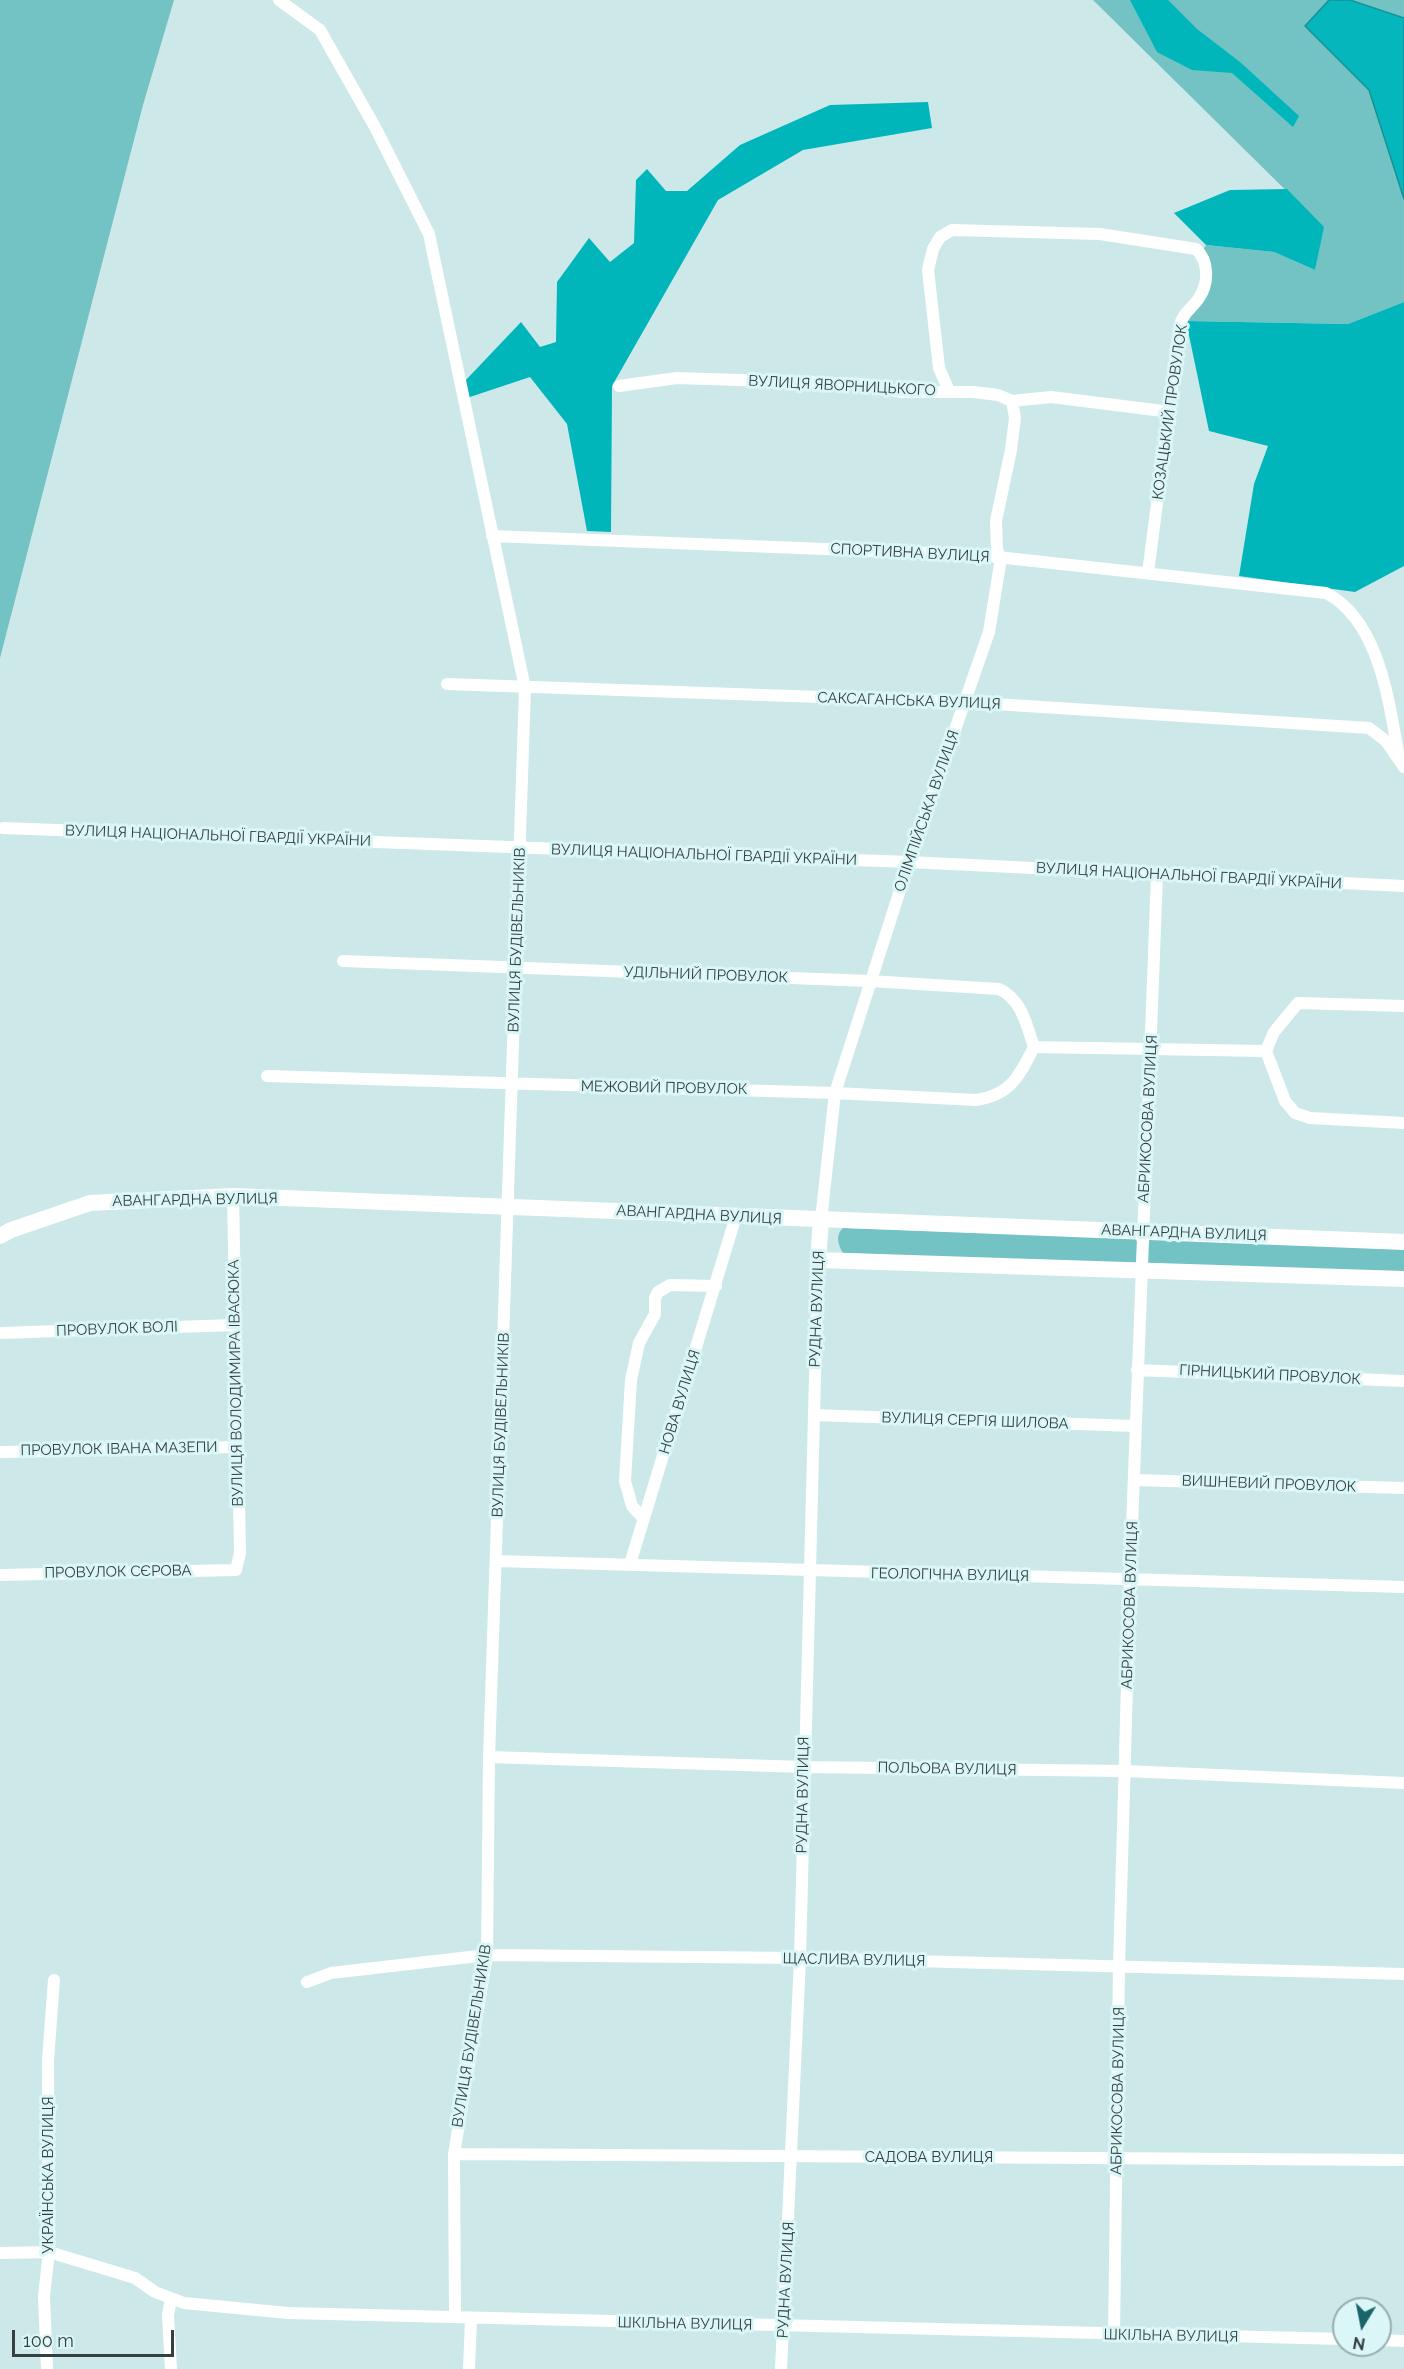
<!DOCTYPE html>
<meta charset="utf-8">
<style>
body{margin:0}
#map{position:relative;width:1404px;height:2369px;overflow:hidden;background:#cde8e9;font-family:Raleway,sans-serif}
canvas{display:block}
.north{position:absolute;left:1332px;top:2297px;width:60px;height:60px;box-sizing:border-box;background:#daf6f6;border:2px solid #98adad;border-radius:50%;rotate:190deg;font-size:16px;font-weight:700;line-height:24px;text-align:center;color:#343f40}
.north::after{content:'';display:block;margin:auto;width:21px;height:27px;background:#186669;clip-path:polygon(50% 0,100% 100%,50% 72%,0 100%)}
.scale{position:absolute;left:12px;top:2330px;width:162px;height:27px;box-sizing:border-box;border:3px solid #343f40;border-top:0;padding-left:8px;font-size:18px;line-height:21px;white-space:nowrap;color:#343f40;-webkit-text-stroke:4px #daf6f6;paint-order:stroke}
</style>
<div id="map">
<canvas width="1404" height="2369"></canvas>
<div class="north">N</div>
<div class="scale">100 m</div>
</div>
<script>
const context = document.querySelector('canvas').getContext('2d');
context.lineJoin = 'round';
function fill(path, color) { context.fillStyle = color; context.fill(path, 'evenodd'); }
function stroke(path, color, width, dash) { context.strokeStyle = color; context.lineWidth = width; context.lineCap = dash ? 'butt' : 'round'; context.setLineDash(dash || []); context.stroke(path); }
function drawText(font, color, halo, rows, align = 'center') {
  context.font = font + ' Raleway,sans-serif'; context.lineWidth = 6; context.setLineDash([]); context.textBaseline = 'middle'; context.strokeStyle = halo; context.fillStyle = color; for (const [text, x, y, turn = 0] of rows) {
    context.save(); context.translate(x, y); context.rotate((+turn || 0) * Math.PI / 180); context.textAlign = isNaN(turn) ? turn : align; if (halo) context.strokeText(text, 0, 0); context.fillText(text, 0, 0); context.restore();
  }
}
const green = new Path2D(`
 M 0,0 L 174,0 L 143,105 L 0,658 Z
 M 1093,0 L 1329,0 L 1305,26 L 1369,90 L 1404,199 L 1404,302 L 1348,324 L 1186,321 L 1200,300 L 1202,251 L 1206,245 L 1274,252 L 1315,270 L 1323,227 Z
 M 1350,0 L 1404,0 L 1404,18 Z
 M 843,1228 L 1135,1238 L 1137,1242 L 1136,1262 L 1134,1265 L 843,1253 C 838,1245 835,1235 843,1228 Z
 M 1152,1238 L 1404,1247 L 1404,1276 L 1148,1263 L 1147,1242 Z`);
const forest = new Path2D(`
 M 1130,0 L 1168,0 L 1197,29 L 1240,62 L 1299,116 L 1293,127 L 1232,73 L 1192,70 L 1157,52 Z
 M 928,102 L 932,128 L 803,150 L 718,200 L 612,386 L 611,532 L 587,531 L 567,424 L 530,377 L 467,398 L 465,381 L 521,322 L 540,347 L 556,342 L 557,282 L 589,238 L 610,262 L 634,243 L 636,180 L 647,169 L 666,191 L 687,191 L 740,145 L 830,105 Z
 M 1287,189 L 1324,227 L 1315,270 L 1274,252 L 1206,245 L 1174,213 L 1230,190 Z
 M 1404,302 L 1404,566 L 1355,592 L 1239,576 L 1254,484 L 1268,446 L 1209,431 L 1186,321 L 1348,324 Z`);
const water = new Path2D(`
 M 1329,0 L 1350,0 L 1404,18 L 1404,199 L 1369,90 L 1305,26 Z`);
const street = new Path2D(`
 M 279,0 L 320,30 L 375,127 L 429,234 L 525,688 L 489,1757 L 487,1955 L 454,2154 L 455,2316
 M 619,386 L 677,378 L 862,384 L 902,392 L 973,392 L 998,395 L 1012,401 L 1051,397 L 1171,412
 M 949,391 L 939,368 L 928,270 L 933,249 L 940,237 L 952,230 L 1100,234 L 1196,249 C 1209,261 1209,283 1199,298 C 1192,309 1183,312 1180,325 L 1148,573
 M 492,536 L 979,555 L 1326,593 C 1380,621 1389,703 1399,758
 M 447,684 L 964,702 L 1369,728 L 1386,741 L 1404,767
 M 3,828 L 909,862 L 1404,886
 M 343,961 L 870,981 L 999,989 C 1021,998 1027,1026 1034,1047
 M 1034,1047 L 1266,1051
 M 1266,1051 L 1285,1101 L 1295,1113 L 1310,1118 L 1404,1123
 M 1266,1051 L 1274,1032 L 1298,1003 L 1404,1006
 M 267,1076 L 835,1093 L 976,1100 C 1011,1095 1019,1076 1034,1047
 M 821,1220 L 835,1093 L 909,862 L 989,632 L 1001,558 L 997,550 L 996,521 L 1011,450 L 1015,418 L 1012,401
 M 0,1333 L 234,1325
 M 1137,1370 L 1404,1381
 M 814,1415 L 1135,1426
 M 0,1452 L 238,1447
 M 1134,1480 L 1404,1488
 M 643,1518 L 632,1506 L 625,1481 L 631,1380 L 639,1343 L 655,1314 L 655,1298 L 658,1292 L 670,1285 L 716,1286
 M 497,1561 L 1404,1587
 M 630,1564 L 736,1216
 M 0,1575 L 236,1570 L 240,1553 L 233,1196
 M 489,1757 L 804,1767 L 1125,1771 L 1404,1783
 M 307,1982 L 331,1973 L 487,1955 L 800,1958 L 1404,1974
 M 454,2154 C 770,2158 1087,2155 1404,2160
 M 0,2253 L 49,2252 L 135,2278 L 155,2292 L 184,2303 L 288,2313 L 1344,2339
 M 171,2299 L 168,2315 L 171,2369
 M 1114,2335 L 1119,1966 L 1130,1579 L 1157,875
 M 1380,2340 L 1404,2341
 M 47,2369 L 44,2296 L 49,2252 L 48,2060 L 54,1980
 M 469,2369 L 471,2319
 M 781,2369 L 800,1958 L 818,1260`);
const secondary = new Path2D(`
 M 821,1220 L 818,1260 L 1404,1279
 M 0,1236 L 11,1230 L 90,1203 L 233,1196 L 1404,1242`);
const streetNames = [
 ["ВУЛИЦЯ ЯВОРНИЦЬКОГО",842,386,3],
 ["КОЗАЦЬКИЙ ПРОВУЛОК",1170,412,-82],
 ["СПОРТИВНА ВУЛИЦЯ",910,553,3],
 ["САКСАГАНСЬКА ВУЛИЦЯ",909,701,2],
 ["ОЛІМПІЙСЬКА ВУЛИЦЯ",927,811,-71],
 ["ВУЛИЦЯ НАЦІОНАЛЬНОЇ ГВАРДІЇ УКРАЇНИ",218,836,2],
 ["ВУЛИЦЯ НАЦІОНАЛЬНОЇ ГВАРДІЇ УКРАЇНИ",704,855,2],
 ["ВУЛИЦЯ НАЦІОНАЛЬНОЇ ГВАРДІЇ УКРАЇНИ",1189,876,3],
 ["ВУЛИЦЯ БУДІВЕЛЬНИКІВ",517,940,-88],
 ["УДІЛЬНИЙ ПРОВУЛОК",706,975,2],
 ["МЕЖОВИЙ ПРОВУЛОК",664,1088,1],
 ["АБРИКОСОВА ВУЛИЦЯ",1148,1119,-87],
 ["АВАНГАРДНА ВУЛИЦЯ",195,1200,-1],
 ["АВАНГАРДНА ВУЛИЦЯ",699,1215,3],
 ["АВАНГАРДНА ВУЛИЦЯ",1184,1233,2],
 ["РУДНА ВУЛИЦЯ",817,1309,-88],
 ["ПРОВУЛОК ВОЛІ",117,1329,-2],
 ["ГІРНИЦЬКИЙ ПРОВУЛОК",1270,1375,3],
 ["ВУЛИЦЯ ВОЛОДИМИРА ІВАСЮКА",236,1383,-91],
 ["НОВА ВУЛИЦЯ",680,1402,-73],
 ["ВУЛИЦЯ СЕРГІЯ ШИЛОВА",975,1421,2],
 ["ВУЛИЦЯ БУДІВЕЛЬНИКІВ",501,1425,-88],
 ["ПРОВУЛОК ІВАНА МАЗЕПИ",119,1449,-1],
 ["ВИШНЕВИЙ ПРОВУЛОК",1269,1484,2],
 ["ПРОВУЛОК СЄРОВА",118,1572,-1],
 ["ГЕОЛОГІЧНА ВУЛИЦЯ",950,1575,1],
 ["АБРИКОСОВА ВУЛИЦЯ",1130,1605,-88],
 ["ПОЛЬОВА ВУЛИЦЯ",947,1769,1],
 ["РУДНА ВУЛИЦЯ",803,1795,-89],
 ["ЩАСЛИВА ВУЛИЦЯ",854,1960,1],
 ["ВУЛИЦЯ БУДІВЕЛЬНИКІВ",472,2036,-81],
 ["АБРИКОСОВА ВУЛИЦЯ",1118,2091,-89],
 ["САДОВА ВУЛИЦЯ",929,2157],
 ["УКРАЇНСЬКА ВУЛИЦЯ",48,2175,-90],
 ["РУДНА ВУЛИЦЯ",786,2280,-87],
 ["ШКІЛЬНА ВУЛИЦЯ",685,2324,1],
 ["ШКІЛЬНА ВУЛИЦЯ",1171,2336,1]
];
fill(green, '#73c2c4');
fill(forest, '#01b6bb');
fill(water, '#05b7bc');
stroke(water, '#139397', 1.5);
stroke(street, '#fff', 12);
stroke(secondary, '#fff', 16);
drawText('15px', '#343f40', '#daf6f6', streetNames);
</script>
